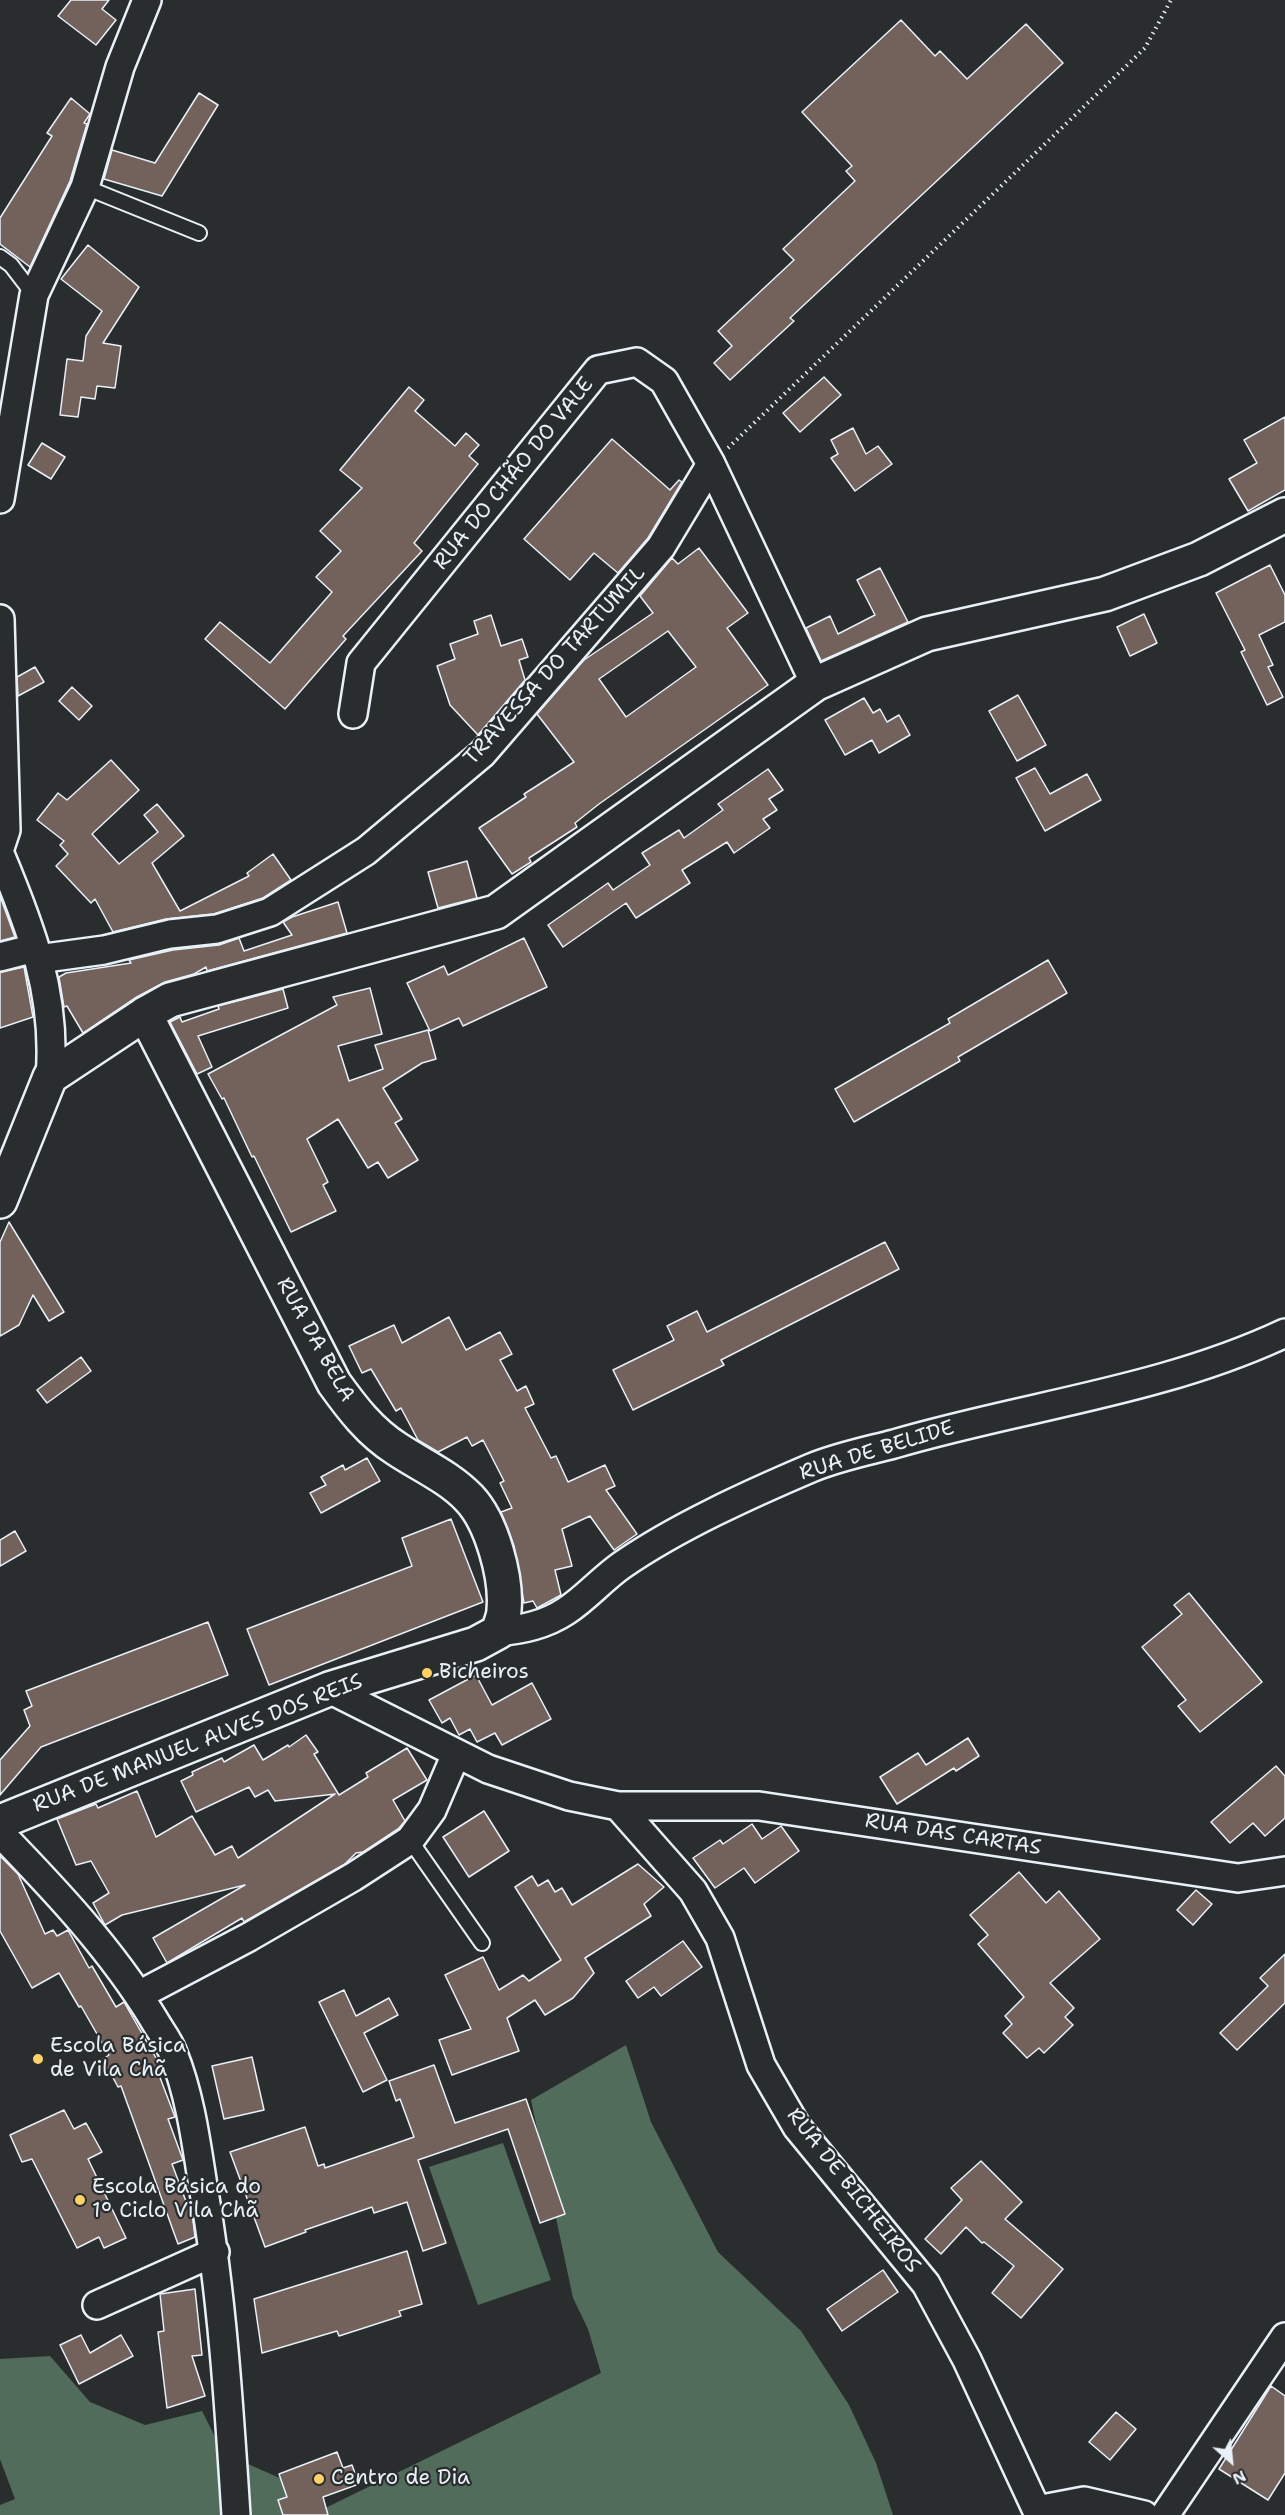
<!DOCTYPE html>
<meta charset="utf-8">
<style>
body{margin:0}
#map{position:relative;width:1285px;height:2515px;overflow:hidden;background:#2a2d2e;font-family:"Shantell Sans",sans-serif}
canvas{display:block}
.north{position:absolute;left:1201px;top:2431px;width:60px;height:60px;-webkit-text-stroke:4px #2a2d2e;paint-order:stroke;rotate:153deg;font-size:16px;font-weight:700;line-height:24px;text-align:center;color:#e8f1f8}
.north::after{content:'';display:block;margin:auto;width:21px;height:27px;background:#e8f1f8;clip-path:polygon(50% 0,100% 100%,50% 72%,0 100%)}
</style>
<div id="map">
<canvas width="1285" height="2515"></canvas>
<div class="north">N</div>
</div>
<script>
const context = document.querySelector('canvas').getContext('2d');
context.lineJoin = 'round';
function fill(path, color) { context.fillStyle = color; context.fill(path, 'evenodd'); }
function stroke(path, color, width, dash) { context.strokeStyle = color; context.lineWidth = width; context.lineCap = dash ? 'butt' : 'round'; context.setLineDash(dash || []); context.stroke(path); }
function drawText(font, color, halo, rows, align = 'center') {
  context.font = font + ' "Shantell Sans",sans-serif'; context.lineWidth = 4.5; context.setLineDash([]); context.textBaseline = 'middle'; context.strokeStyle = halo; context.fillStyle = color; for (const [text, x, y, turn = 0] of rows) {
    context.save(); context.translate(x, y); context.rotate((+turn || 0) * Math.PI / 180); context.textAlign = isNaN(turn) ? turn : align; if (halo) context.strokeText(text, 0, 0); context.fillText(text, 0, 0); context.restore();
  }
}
const green = new Path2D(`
 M 626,2045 L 651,2122 L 718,2252 L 801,2331 L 849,2405 L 876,2463 L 893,2515 L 311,2515 L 601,2373 L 588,2329 L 573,2298 L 531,2100 Z
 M 503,2143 L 551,2280 L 478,2305 L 429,2167 Z
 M 50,2356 L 90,2402 L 145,2425 L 202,2411 L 223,2453 L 282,2479 L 299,2515 L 0,2515 L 0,2505 L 15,2499 L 0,2459 L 0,2359 Z`);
const building = new Path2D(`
 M 71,0 L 109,0 L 102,9 L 116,20 L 96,45 L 58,16 Z
 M 901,20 L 935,56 L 940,51 L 967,79 L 1026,24 L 1063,63 L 790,318 L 794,321 L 730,380 L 714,363 L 732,346 L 718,331 L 794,260 L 783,249 L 855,181 L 846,171 L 852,166 L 802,112 Z
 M 199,93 L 218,105 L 162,196 L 104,179 L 112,150 L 155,163 Z
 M 71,98 L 90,114 L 84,123 L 87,124 L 70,181 L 30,267 L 0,244 L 0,218 L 52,136 L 47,133 Z
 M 88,245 L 139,287 L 103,343 L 121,346 L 115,388 L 97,386 L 95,399 L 81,397 L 78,417 L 60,415 L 67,359 L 83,361 L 86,336 L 102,311 L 61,279 Z
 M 824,377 L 841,395 L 800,432 L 783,413 Z
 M 409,387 L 424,400 L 415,411 L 455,446 L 466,433 L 479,445 L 469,456 L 478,464 L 414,543 L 422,551 L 343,636 L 346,639 L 285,709 L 205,639 L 220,622 L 270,663 L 332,592 L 316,577 L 341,551 L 320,531 L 362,488 L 340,470 Z
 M 1285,417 L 1285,490 L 1248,511 L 1229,479 L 1257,463 L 1244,440 Z
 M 853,428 L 866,454 L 878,446 L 892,464 L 855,491 L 831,458 L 838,454 L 831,440 Z
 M 612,439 L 670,490 L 679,480 L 682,482 L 648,538 L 618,573 L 594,553 L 570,580 L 524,539 Z
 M 42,443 L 65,457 L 51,479 L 28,465 Z
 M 699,548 L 748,613 L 727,628 L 768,685 L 599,804 L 575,823 L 577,827 L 529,858 L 531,862 L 512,874 L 479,828 L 526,797 L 524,794 L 574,762 L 537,714 L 584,660 L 653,613 L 640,596 L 672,558 L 678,564 ZM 668,631 L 696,667 L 626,717 L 599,679 Z
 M 1270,565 L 1285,595 L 1285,622 L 1259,635 L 1273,665 L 1268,667 L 1283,697 L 1267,705 L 1241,652 L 1245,650 L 1216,593 Z
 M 880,568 L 908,622 L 821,661 L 806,628 L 830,616 L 838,634 L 875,615 L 857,580 Z
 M 1144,614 L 1157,643 L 1130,656 L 1117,627 Z
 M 491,615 L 501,646 L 522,639 L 528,657 L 519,660 L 525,680 L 478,735 L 450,705 L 437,666 L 455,659 L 450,644 L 478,634 L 474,621 Z
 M 35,667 L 44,682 L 18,696 L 17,677 Z
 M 72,687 L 92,706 L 79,720 L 59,701 Z
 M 1018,695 L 1046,745 L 1017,761 L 989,711 Z
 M 864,698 L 873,713 L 880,709 L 887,722 L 899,715 L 910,735 L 879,753 L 872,740 L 845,755 L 825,720 Z
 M 111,760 L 139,790 L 92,834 L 119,864 L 158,832 L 144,815 L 157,804 L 184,836 L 152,863 L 180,911 L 249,876 L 247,873 L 273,854 L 291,880 L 263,898 L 214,914 L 166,919 L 113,932 L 95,899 L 91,903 L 56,866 L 68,854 L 60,845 L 64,841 L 37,820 L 58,793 L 67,800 Z
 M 1035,768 L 1050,794 L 1087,774 L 1101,800 L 1045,831 L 1016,778 Z
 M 768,769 L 783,790 L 769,799 L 777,810 L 763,819 L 770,828 L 734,853 L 727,842 L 682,870 L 690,883 L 636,918 L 626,903 L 563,947 L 548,925 L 608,883 L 613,890 L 650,865 L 642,853 L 679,830 L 684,838 L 723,810 L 718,804 Z
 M 467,861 L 477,898 L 438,908 L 428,872 Z
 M 0,896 L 15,937 L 0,941 Z
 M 338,902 L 347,933 L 207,971 L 206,967 L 194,974 L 165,982 L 135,998 L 83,1033 L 67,1006 L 64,1007 L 59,977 L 66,973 L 131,963 L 129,960 L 173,950 L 219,945 L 239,938 L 244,951 L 292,935 L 283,922 L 292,917 Z
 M 524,938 L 547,987 L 463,1026 L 459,1018 L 430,1031 L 407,983 L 444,966 L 448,975 Z
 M 1048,960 L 1067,993 L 958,1057 L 960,1061 L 854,1122 L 835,1089 L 950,1023 L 948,1019 Z
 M 24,967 L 33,1017 L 0,1028 L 0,972 Z
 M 370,988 L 382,1034 L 338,1046 L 349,1081 L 383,1069 L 375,1045 L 428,1030 L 436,1059 L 422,1063 L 383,1088 L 402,1119 L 395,1123 L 418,1160 L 388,1178 L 378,1162 L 368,1168 L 338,1119 L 307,1139 L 328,1182 L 323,1185 L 336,1211 L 291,1232 L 254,1156 L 252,1157 L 224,1098 L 222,1099 L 208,1074 L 337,1005 L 333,997 Z
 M 283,989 L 288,1008 L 198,1036 L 212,1067 L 197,1074 L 170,1022 L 180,1017 L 182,1022 L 219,1009 L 218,1006 Z
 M 9,1222 L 64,1312 L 49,1321 L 33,1295 L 19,1325 L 0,1336 L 0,1242 Z
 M 885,1242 L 899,1269 L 721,1360 L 724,1365 L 633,1410 L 613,1370 L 674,1340 L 667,1326 L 697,1311 L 707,1332 Z
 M 449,1317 L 466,1350 L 500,1332 L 512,1354 L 500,1360 L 517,1391 L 526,1386 L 534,1404 L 525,1408 L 551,1458 L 556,1456 L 568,1482 L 605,1465 L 615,1486 L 606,1490 L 637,1534 L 614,1550 L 590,1516 L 562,1529 L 572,1566 L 555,1570 L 561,1595 L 537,1608 L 533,1601 L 524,1603 L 514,1546 L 501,1512 L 512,1508 L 500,1483 L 504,1481 L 483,1440 L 472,1446 L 467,1437 L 438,1452 L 418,1440 L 401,1408 L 396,1411 L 371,1369 L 362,1373 L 349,1346 L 394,1325 L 402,1343 Z
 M 81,1357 L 91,1371 L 47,1403 L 37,1390 Z
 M 367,1458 L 380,1481 L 321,1513 L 310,1493 L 326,1485 L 321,1477 L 343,1465 L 345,1470 Z
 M 451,1519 L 483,1602 L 269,1685 L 247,1629 L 412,1566 L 402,1538 Z
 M 15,1531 L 26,1551 L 0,1566 L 0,1540 Z
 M 1189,1593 L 1262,1682 L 1200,1732 L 1178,1706 L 1186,1700 L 1142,1647 L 1182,1614 L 1174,1605 Z
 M 208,1622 L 228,1675 L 41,1747 L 0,1795 L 0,1760 L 30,1726 L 24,1710 L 32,1706 L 26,1691 Z
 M 476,1675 L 492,1705 L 532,1683 L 551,1719 L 502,1745 L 495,1733 L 477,1742 L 470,1729 L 459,1735 L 450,1718 L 442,1723 L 429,1700 Z
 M 306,1735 L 318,1752 L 314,1754 L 339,1795 L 368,1777 L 366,1773 L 407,1748 L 427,1780 L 393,1800 L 405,1821 L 399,1828 L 363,1852 L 356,1853 L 345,1864 L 244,1922 L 242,1918 L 167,1963 L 153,1938 L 245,1885 L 122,1915 L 105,1925 L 93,1903 L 109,1893 L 91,1861 L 76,1865 L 57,1819 L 96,1804 L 98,1808 L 137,1791 L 156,1837 L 192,1816 L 215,1855 L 232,1846 L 238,1858 L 335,1794 L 275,1801 L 268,1790 L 255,1797 L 249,1787 L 196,1812 L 181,1781 L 193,1775 L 192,1772 L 222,1758 L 224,1762 L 254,1745 L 263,1760 L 288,1745 L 289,1747 Z
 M 968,1738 L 979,1756 L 956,1771 L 954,1768 L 897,1804 L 880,1777 L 918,1753 L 926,1765 Z
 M 1276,1766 L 1285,1776 L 1285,1818 L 1265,1836 L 1253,1823 L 1230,1843 L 1211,1822 Z
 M 484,1811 L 509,1851 L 469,1877 L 443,1837 Z
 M 752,1824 L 762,1839 L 781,1826 L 799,1851 L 755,1883 L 744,1868 L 715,1888 L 693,1858 L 720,1840 L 723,1844 Z
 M 0,1856 L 18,1874 L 45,1934 L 53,1930 L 57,1936 L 68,1930 L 89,1968 L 92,1966 L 116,2007 L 124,2002 L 160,2065 L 156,2067 L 175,2117 L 168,2119 L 183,2160 L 172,2164 L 193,2220 L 195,2237 L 178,2244 L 121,2086 L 118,2087 L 103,2059 L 109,2055 L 81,2006 L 79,2007 L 59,1973 L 32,1988 L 0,1931 Z
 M 638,1864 L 664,1887 L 644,1904 L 651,1916 L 585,1958 L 594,1973 L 573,1998 L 545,2015 L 535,2000 L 507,2018 L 519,2051 L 452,2075 L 439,2040 L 471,2029 L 445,1975 L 483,1957 L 499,1990 L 523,1975 L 529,1981 L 561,1960 L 515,1887 L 532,1876 L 538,1886 L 548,1880 L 555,1892 L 562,1888 L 572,1905 Z
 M 1019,1872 L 1046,1903 L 1059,1891 L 1100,1939 L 1050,1983 L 1074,2008 L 1065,2017 L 1073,2025 L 1044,2053 L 1039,2048 L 1027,2058 L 1003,2033 L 1012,2024 L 1005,2016 L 1024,1997 L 978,1944 L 988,1935 L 970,1915 Z
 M 1196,1890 L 1212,1904 L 1193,1925 L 1177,1910 Z
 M 683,1941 L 702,1967 L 661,1996 L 654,1987 L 638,1998 L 626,1981 Z
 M 1285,1954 L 1285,2003 L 1237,2050 L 1220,2033 L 1268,1986 L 1260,1978 Z
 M 344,1990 L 356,2016 L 389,1998 L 398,2015 L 364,2033 L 387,2080 L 363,2092 L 319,2002 Z
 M 252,2057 L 264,2110 L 224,2119 L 212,2066 Z
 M 434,2065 L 455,2123 L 526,2099 L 565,2214 L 540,2223 L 508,2129 L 418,2160 L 446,2243 L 423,2251 L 407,2202 L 374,2213 L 372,2207 L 305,2230 L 306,2232 L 265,2247 L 230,2152 L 305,2127 L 318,2166 L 324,2164 L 325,2168 L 414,2137 L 400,2099 L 396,2101 L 389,2081 Z
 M 64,2110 L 74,2129 L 86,2123 L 102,2152 L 88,2159 L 126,2238 L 104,2248 L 99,2237 L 77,2248 L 32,2159 L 22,2162 L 10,2135 Z
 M 981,2161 L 1022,2202 L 1005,2219 L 1063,2269 L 1021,2318 L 992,2293 L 1014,2266 L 984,2242 L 982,2243 L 966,2227 L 941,2254 L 925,2239 L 962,2200 L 951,2188 Z
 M 407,2251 L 422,2304 L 399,2311 L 401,2316 L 339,2336 L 337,2331 L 262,2353 L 254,2299 Z
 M 883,2270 L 898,2292 L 842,2331 L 827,2309 Z
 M 195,2289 L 202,2355 L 192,2356 L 205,2396 L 167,2408 L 158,2332 L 164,2331 L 160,2294 Z
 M 81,2335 L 90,2353 L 121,2335 L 133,2356 L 79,2384 L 60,2345 Z
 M 1271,2386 L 1285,2396 L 1285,2473 L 1268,2500 L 1219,2469 Z
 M 1116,2412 L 1136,2429 L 1110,2460 L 1089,2442 Z
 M 337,2452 L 343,2468 L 352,2465 L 359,2484 L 323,2497 L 328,2515 L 283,2515 L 278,2500 L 287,2497 L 279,2474 Z`);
const path = new Path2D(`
 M 728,448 L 1145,48 L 1171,0`);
const service = new Path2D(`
 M 85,187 L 199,233
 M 0,257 L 11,265 L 34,295
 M 410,1840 L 482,1943`);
const minor = new Path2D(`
 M 0,499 L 34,295 L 85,187 L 120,67 L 147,0
 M 0,619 L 6,830 L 0,848
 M 353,714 L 361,663 L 598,370 L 637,362 L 664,381 L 711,464 L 815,684
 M 0,854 C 31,928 57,995 50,1077
 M 0,957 L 35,948
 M 38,959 L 104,950 L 170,934 L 217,929 L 270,912 L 366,851 L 482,754 L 661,547 L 711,464
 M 498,1632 C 523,1629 545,1625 566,1611 C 586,1598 602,1579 622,1565 C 677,1527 750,1494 811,1468 C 837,1457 867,1451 894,1444 C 1023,1406 1162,1391 1285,1333
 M 329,1689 L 488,1769 L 569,1796 L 618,1806 L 759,1806 L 1238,1878 L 1285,1871
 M 618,1806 L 693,1891 L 720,1938 L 761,2065 L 797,2127 L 926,2284 L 967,2360 L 1039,2515
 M 0,1833 C 56,1891 111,1949 153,2018 C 159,2029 169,2041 173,2053 C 190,2095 196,2141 203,2186 C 222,2295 229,2405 236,2515
 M 139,1995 L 249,1937 L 353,1877 L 410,1840 L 432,1810 L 456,1754
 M 97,2305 L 215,2252
 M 1037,2510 L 1084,2501 L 1144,2515
 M 1165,2515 L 1285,2337`);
const tertiary = new Path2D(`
 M 0,1822 L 329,1689 L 476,1644 L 498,1632 C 500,1625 504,1617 504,1610 C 507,1578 492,1522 469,1498 C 449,1477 421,1465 397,1449 C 370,1432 352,1408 334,1383 L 145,1014`);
const secondary = new Path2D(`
 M 0,1201 L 50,1077 L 145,1014 L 170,1000 L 496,912 L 815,684 L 927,634 L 1105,594 L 1199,559 L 1285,515`);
const markers = [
 [427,1673,6,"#ffd166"],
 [38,2059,6,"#ffd166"],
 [80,2200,6,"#ffd166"],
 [319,2479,6,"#ffd166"]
];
const streetNames = [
 ["RUA DO CHÃO DO VALE",514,474,-51],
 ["TRAVESSA DO TARTUMIL",555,666,-48],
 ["RUA DA BELA",315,1340,61],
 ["RUA DE BELIDE",877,1451,-17],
 ["RUA DE MANUEL ALVES DOS REIS",198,1744,-21],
 ["RUA DAS CARTAS",953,1835,9],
 ["RUA DE BICHEIROS",853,2191,52]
];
const poiNames = [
 ["Bicheiros",439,1673],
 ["Escola Básica",50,2047],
 ["de Vila Chã",50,2071],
 ["Escola Básica do",92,2188],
 ["1º Ciclo Vila Chã",92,2212],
 ["Centro de Dia",331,2479]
];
fill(green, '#526c5b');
fill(building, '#73615b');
stroke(building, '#e8f1f8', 1.5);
stroke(service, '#e8f1f8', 18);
stroke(minor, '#e8f1f8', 32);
stroke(tertiary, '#e8f1f8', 38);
stroke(secondary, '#e8f1f8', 38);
stroke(path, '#e8f1f8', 4, [1.5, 4.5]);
stroke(service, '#2a2d2e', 14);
stroke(minor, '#2a2d2e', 27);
stroke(tertiary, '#2a2d2e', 33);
stroke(secondary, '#2a2d2e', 33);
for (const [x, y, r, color] of markers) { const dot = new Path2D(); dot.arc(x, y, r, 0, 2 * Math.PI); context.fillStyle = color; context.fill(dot); stroke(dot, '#2a2d2e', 2); }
drawText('21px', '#e8f1f8', '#2a2d2e', streetNames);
drawText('21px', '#e8f1f8', '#2a2d2e', poiNames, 'left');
</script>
